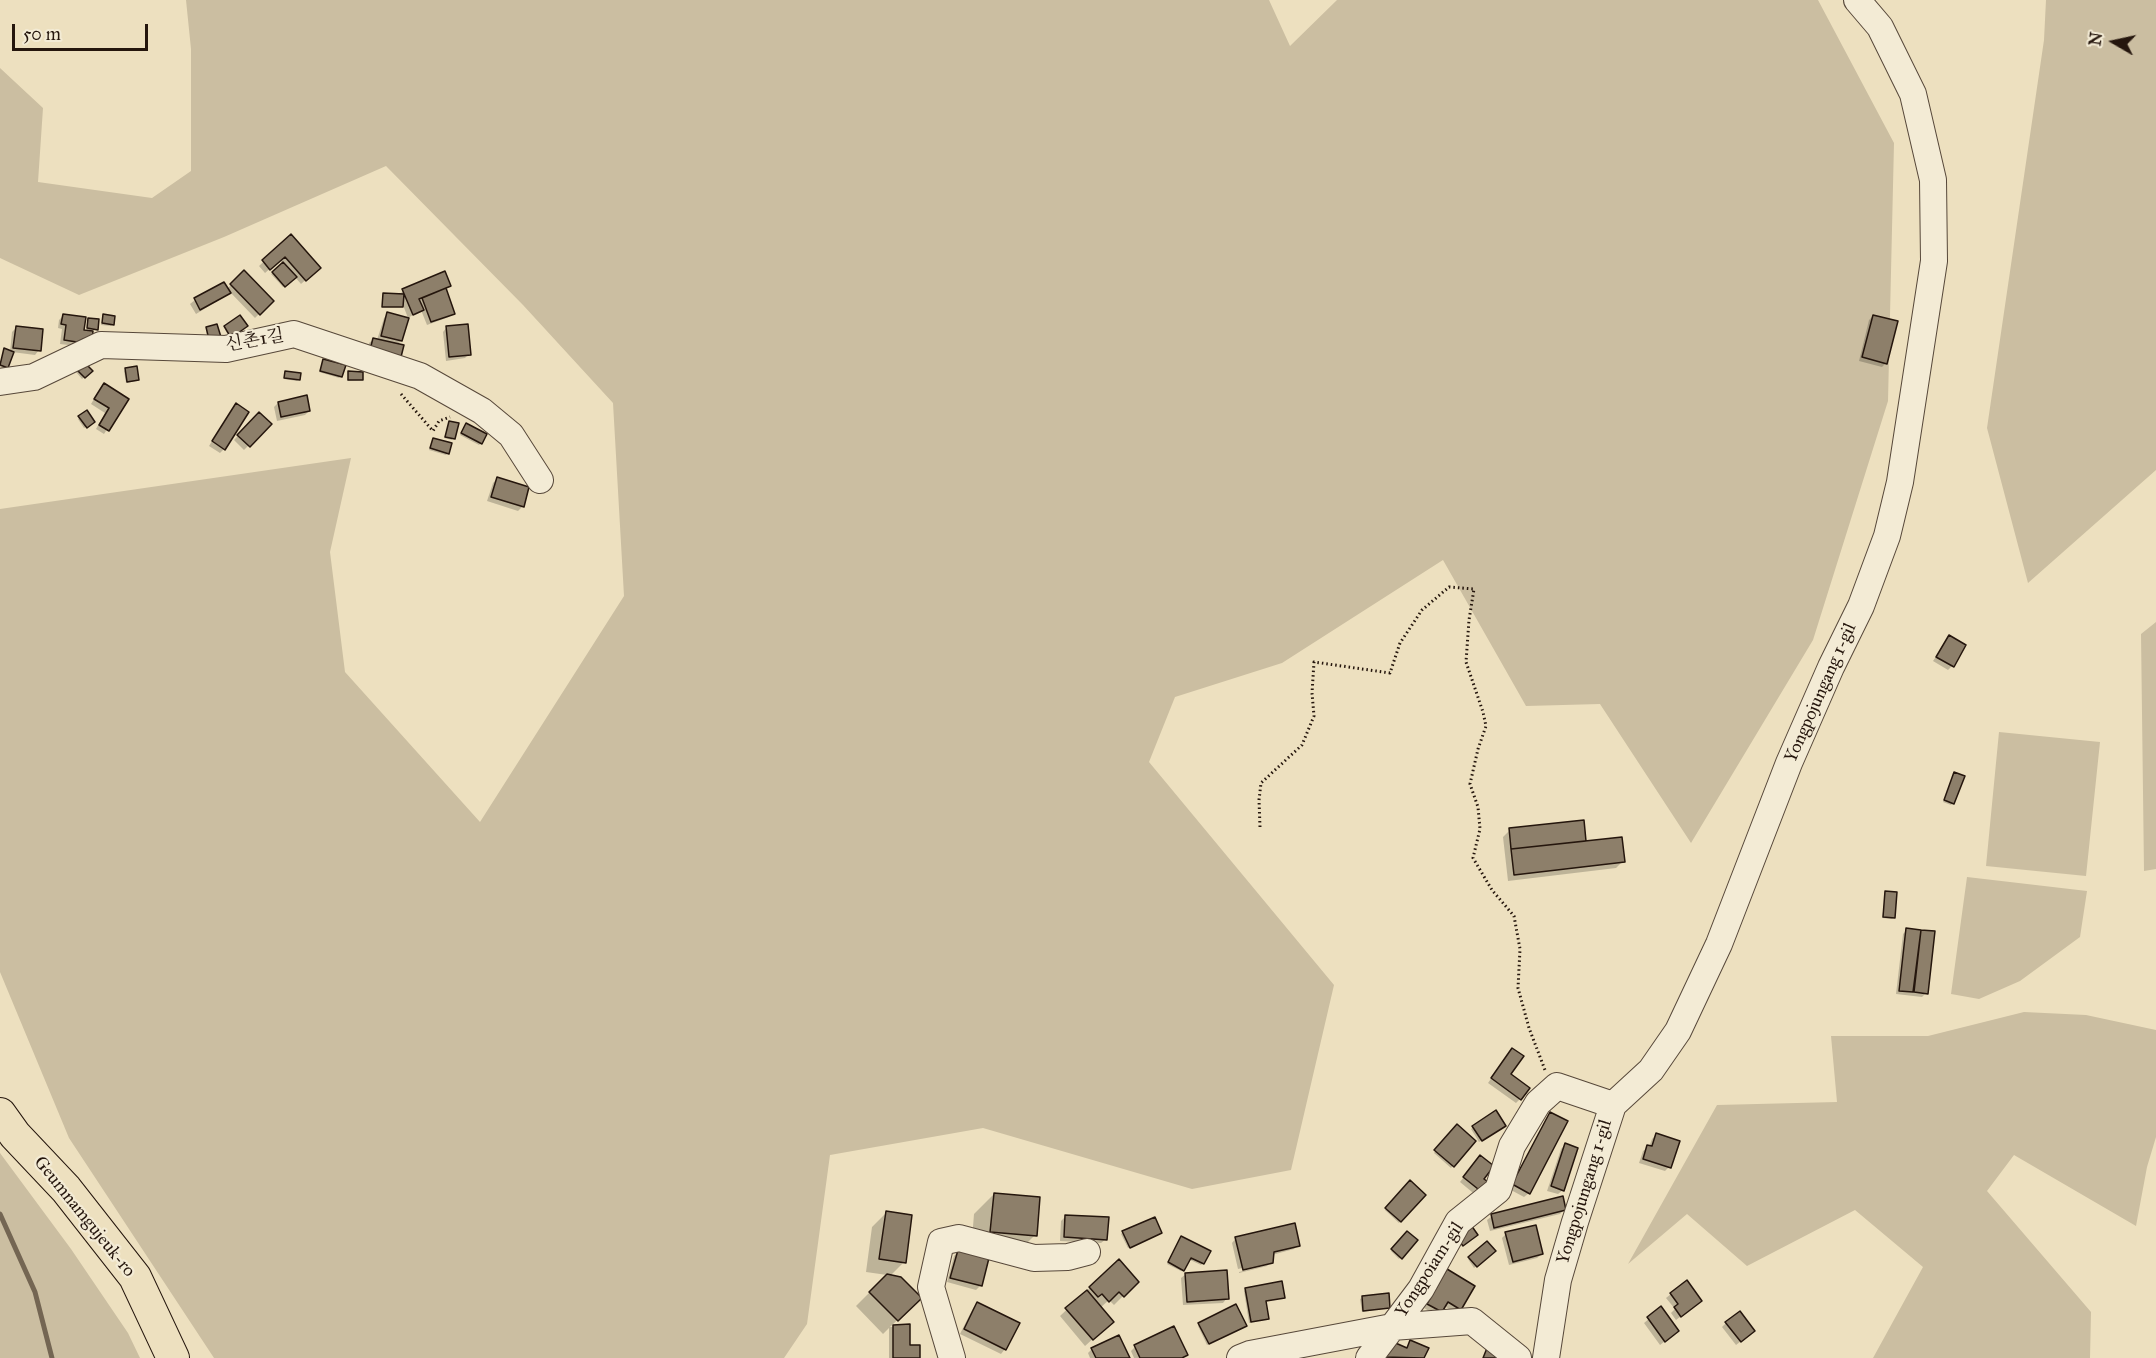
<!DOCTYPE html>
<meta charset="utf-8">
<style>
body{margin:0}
#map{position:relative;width:2156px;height:1358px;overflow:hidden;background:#ede0bf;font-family:"IM FELL Great Primer",serif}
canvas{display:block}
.north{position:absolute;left:2084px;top:12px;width:60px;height:60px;-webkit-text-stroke:4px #f3ebd5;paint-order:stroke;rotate:279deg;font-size:16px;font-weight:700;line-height:24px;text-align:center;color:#25160d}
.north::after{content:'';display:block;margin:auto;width:21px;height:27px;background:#25160d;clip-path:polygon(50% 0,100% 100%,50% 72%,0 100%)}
.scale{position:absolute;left:12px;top:24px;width:136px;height:27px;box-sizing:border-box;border:3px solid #25160d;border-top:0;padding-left:8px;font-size:18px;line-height:21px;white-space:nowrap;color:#25160d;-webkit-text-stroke:4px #f3ebd5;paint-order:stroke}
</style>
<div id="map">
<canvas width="2156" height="1358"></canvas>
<div class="north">N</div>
<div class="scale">50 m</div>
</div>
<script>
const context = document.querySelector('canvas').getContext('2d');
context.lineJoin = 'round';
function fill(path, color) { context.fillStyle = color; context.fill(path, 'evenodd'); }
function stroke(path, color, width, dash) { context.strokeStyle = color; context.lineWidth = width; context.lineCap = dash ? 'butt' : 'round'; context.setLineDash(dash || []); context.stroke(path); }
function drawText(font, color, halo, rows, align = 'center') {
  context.font = font + ' "IM FELL Great Primer","Noto Serif KR",serif'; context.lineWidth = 4.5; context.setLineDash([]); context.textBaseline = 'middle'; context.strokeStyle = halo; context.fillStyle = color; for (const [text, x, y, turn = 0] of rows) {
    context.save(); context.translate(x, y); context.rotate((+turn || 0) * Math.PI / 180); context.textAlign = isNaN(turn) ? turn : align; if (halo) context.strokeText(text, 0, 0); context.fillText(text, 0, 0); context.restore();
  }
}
const green = new Path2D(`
 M 186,0 L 1269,0 L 1290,46 L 1337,0 L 1818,0 L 1894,143 L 1888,401 L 1813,640 L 1691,843 L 1600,704 L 1526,706 L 1443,560 L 1282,663 L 1175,697 L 1149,762 L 1334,985 L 1291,1170 L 1192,1189 L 983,1128 L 830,1155 L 807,1324 L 784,1358 L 214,1358 L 69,1138 L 0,972 L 0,509 L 351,458 L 330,552 L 345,672 L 480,822 L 624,596 L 613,403 L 523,305 L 386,166 L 224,237 L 79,295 L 0,258 L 0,68 L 43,108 L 38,182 L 152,198 L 191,171 L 191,49 Z
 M 2046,0 L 2156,0 L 2156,470 L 2028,583 L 1987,428 L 2044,40 Z
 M 2156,622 L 2156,869 L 2144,871 L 2141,634 Z
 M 1999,732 L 2100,742 L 2086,876 L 1986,866 Z
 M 1967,877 L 2087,891 L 2080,937 L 2020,981 L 1979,999 L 1951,994 Z
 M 2024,1012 L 2086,1015 L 2156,1030 L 2156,1137 L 2147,1167 L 2136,1226 L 2014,1155 L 1987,1191 L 2091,1312 L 2090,1358 L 1873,1358 L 1923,1267 L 1855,1210 L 1747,1266 L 1687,1214 L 1628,1264 L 1717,1105 L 1837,1102 L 1831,1036 L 1928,1036 Z
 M 0,1153 L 71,1249 L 128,1333 L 140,1358 L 0,1358 Z`);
const shadow = new Path2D(`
 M 291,236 L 319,268 L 301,284 L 295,277 L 283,287 L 271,274 L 283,264 L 280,260 L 265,273 L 259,266 Z
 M 244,272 L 272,301 L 255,318 L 230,292 L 224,297 L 196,314 L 190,304 L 195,300 L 223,284 L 227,289 Z
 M 444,273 L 445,289 L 453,313 L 449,317 L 427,325 L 421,310 L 408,318 L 403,305 L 382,305 L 384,294 L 399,295 L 403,291 Z
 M 388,314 L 401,341 L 397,345 L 367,354 L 369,343 L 374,339 L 377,340 L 384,318 Z
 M 63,316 L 86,332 L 89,319 L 97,329 L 92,330 L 91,340 L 77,346 L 60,344 L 62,329 L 58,328 L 59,320 Z
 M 104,316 L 113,324 L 111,326 L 101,325 Z
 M 1873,316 L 1886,363 L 1882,367 L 1859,361 L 1869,320 Z
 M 447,327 L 469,354 L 465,358 L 446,361 L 443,332 Z
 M 16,328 L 39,350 L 35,355 L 12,352 L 7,367 L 5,369 L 0,367 L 3,352 L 4,350 L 10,352 L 12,332 Z
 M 323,361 L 341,376 L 339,378 L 319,372 Z
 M 84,364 L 91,371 L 82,379 L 76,372 Z
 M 126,369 L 138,380 L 136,381 L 126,383 L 124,371 Z
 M 286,373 L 299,379 L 297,381 L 284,379 Z
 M 349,373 L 361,380 L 347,381 Z
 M 100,389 L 127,399 L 104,434 L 96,429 L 105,413 L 91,404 Z
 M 278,403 L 309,411 L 305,415 L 277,421 L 274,407 Z
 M 232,409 L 224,449 L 220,453 L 209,446 Z
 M 86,412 L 91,424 L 84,428 L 78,419 Z
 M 259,414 L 270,424 L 244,450 L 234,440 Z
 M 450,422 L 457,424 L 452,440 L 444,438 Z
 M 464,427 L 481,443 L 479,445 L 460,435 Z
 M 433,439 L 448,453 L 446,455 L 429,450 Z
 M 497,479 L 528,488 L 522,507 L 518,511 L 487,501 L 493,483 Z
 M 1949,637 L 1952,666 L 1948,670 L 1933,661 Z
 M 1955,773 L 1953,803 L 1951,805 L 1943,802 Z
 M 1510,830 L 1585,843 L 1623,861 L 1616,868 L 1508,881 L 1503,837 Z
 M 1886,892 L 1894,917 L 1892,919 L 1882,918 Z
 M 1907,930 L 1934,933 L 1926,993 L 1922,997 L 1896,994 L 1903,934 Z
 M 1508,1054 L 1509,1074 L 1520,1099 L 1516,1103 L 1488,1083 Z
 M 1495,1112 L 1502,1127 L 1479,1142 L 1471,1129 Z
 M 1551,1113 L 1529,1193 L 1524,1197 L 1509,1189 L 1547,1118 Z
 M 1457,1126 L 1474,1141 L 1451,1168 L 1434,1153 Z
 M 1656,1135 L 1669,1167 L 1665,1171 L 1639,1163 L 1643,1151 L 1649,1147 L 1652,1139 Z
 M 1565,1145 L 1563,1190 L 1558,1194 L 1547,1191 L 1561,1149 Z
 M 1476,1161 L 1482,1179 L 1478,1197 L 1460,1182 Z
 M 1410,1182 L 1424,1195 L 1399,1223 L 1385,1210 Z
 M 994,1194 L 1035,1235 L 1015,1255 L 971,1252 L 974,1214 Z
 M 1564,1210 L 1560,1214 L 1490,1231 L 1487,1220 L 1492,1216 Z
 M 886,1213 L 904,1262 L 890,1276 L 920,1298 L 890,1327 L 908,1326 L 908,1347 L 918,1358 L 889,1358 L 889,1328 L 883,1334 L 856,1306 L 887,1275 L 866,1272 L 872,1227 Z
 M 1066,1216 L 1106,1239 L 1101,1243 L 1060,1241 L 1061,1221 Z
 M 1123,1232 L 1158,1235 L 1128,1248 L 1121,1234 Z
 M 1407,1233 L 1416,1241 L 1399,1259 L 1391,1251 Z
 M 1506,1234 L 1542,1254 L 1537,1258 L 1509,1265 L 1502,1238 Z
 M 1236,1238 L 1298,1245 L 1294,1249 L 1272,1255 L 1269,1262 L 1238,1269 L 1232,1243 Z
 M 1180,1239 L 1203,1263 L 1201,1265 L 1188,1259 L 1181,1271 L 1167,1264 Z
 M 1487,1243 L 1494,1251 L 1474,1268 L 1468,1259 Z
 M 958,1252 L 981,1285 L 976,1290 L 947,1282 L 954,1256 Z
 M 1118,1261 L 1137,1282 L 1114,1305 L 1109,1300 L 1100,1308 L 1105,1328 L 1085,1346 L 1060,1316 Z
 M 1268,1265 L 1267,1266 L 1239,1273 L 1239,1272 Z
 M 1447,1271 L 1460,1309 L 1456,1313 L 1444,1306 L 1437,1316 L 1424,1308 Z
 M 1186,1274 L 1227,1298 L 1223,1303 L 1183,1305 L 1181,1278 Z
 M 1245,1290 L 1283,1297 L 1264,1302 L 1267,1318 L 1249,1323 L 1244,1291 Z
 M 1671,1294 L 1696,1305 L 1676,1320 L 1671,1313 L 1675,1309 L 1666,1298 Z
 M 1362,1298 L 1388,1308 L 1362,1312 L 1360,1299 Z
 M 977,1304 L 1005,1349 L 1001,1354 L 960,1334 L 973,1308 Z
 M 1661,1309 L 1673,1335 L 1660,1345 L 1644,1323 Z
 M 1726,1323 L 1749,1335 L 1736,1345 L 1722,1327 Z
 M 1199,1324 L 1244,1327 L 1207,1345 L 1198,1326 Z
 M 1410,1342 L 1427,1349 L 1423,1358 L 1382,1358 L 1405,1349 Z
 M 1135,1347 L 1186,1355 L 1183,1358 L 1134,1358 L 1131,1351 Z
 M 1092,1349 L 1128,1358 L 1090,1358 L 1088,1353 Z`);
const stream = new Path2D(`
 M 0,1214 L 35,1292 L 52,1358`);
const building = new Path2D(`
 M 291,234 L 321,268 L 306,281 L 285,257 L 270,270 L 262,260 Z
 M 283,262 L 297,277 L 285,287 L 272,272 Z
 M 244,270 L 274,301 L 260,315 L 230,284 Z
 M 445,271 L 451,286 L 419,299 L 424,310 L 413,315 L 402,289 Z
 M 224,282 L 231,293 L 200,310 L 194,298 Z
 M 446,288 L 455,314 L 431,322 L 422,298 Z
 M 383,293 L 404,294 L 403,307 L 382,307 Z
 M 387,312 L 409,318 L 402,341 L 381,336 Z
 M 63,314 L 86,317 L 84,330 L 93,331 L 92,340 L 83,339 L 83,343 L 64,340 L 66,325 L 61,324 Z
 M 103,314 L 115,316 L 114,325 L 102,323 Z
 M 240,315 L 248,326 L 231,338 L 224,326 Z
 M 1873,315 L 1898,321 L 1887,364 L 1862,357 Z
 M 88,318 L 99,319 L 98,330 L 87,328 Z
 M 217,324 L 221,337 L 209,340 L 206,327 Z
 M 468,324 L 471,355 L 449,357 L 446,326 Z
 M 16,326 L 43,329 L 41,351 L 13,348 Z
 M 373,338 L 404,345 L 401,357 L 370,350 Z
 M 4,348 L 14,352 L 8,368 L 0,365 Z
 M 323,359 L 346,365 L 342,377 L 320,371 Z
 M 84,362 L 93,371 L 85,378 L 76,369 Z
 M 137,366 L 139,380 L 127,382 L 125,368 Z
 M 285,371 L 301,373 L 300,380 L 284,378 Z
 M 348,371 L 363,372 L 363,380 L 348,380 Z
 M 104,383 L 129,399 L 109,431 L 99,425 L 109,408 L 94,399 Z
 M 307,395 L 310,411 L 281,417 L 278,402 Z
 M 236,403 L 249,412 L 225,450 L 212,441 Z
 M 87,410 L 95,422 L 87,428 L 78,416 Z
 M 259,412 L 272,424 L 250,447 L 237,435 Z
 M 449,421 L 459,423 L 455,439 L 445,437 Z
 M 466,423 L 487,434 L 482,444 L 461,433 Z
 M 433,438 L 452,443 L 449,454 L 430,448 Z
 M 497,477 L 529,487 L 524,507 L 491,497 Z
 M 1949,635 L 1966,645 L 1954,667 L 1936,657 Z
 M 1954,772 L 1965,776 L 1954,804 L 1944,800 Z
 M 1584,820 L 1586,841 L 1511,849 L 1509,828 Z
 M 1622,837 L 1625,862 L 1514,875 L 1511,849 Z
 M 1885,891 L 1897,892 L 1895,918 L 1883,917 Z
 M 1906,928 L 1921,930 L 1913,992 L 1899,991 Z
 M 1921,930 L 1935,931 L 1928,994 L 1914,992 Z
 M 1512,1048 L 1524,1056 L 1511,1074 L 1530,1088 L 1521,1100 L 1491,1078 Z
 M 1496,1110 L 1506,1126 L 1482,1141 L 1472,1126 Z
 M 1550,1112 L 1568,1121 L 1530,1194 L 1512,1184 Z
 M 1457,1124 L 1476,1141 L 1454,1167 L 1434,1150 Z
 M 1656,1133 L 1680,1141 L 1671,1168 L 1643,1159 L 1647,1145 L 1652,1146 Z
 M 1565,1143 L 1578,1148 L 1564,1191 L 1551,1186 Z
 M 1480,1155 L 1494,1166 L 1484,1179 L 1491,1184 L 1483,1193 L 1463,1177 Z
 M 1410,1180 L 1426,1195 L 1401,1222 L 1385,1208 Z
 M 994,1193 L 1040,1197 L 1037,1236 L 990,1232 Z
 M 1563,1196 L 1566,1210 L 1494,1228 L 1491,1214 Z
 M 886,1211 L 912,1215 L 906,1263 L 879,1259 Z
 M 1065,1215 L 1109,1217 L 1107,1240 L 1064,1237 Z
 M 1155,1217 L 1162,1233 L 1130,1248 L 1122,1231 Z
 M 1295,1223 L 1300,1246 L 1274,1252 L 1273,1263 L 1243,1270 L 1235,1237 Z
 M 1471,1225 L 1478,1235 L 1463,1246 L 1456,1237 Z
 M 1536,1225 L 1543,1254 L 1513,1262 L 1505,1232 Z
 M 1407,1231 L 1418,1240 L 1402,1259 L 1391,1249 Z
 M 1181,1236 L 1211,1251 L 1204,1264 L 1191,1258 L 1184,1271 L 1168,1262 Z
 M 1487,1241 L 1496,1251 L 1477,1267 L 1468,1257 Z
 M 958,1250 L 989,1258 L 982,1286 L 950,1278 Z
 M 1119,1259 L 1139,1282 L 1124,1297 L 1119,1292 L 1109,1302 L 1102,1294 L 1098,1297 L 1089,1287 Z
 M 1447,1269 L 1475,1286 L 1461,1310 L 1448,1302 L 1442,1312 L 1427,1304 Z
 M 1227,1270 L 1229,1299 L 1187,1302 L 1185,1273 Z
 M 887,1274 L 901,1277 L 922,1298 L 898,1321 L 869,1292 Z
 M 1687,1280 L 1702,1301 L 1681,1317 L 1674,1307 L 1678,1304 L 1670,1293 Z
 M 1282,1281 L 1285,1298 L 1266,1301 L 1269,1319 L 1251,1322 L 1245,1288 Z
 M 1087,1290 L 1114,1322 L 1093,1340 L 1065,1308 Z
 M 1389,1293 L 1390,1308 L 1363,1311 L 1362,1296 Z
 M 977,1302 L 1020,1323 L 1006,1350 L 964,1329 Z
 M 1236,1304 L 1247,1326 L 1209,1344 L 1198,1323 Z
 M 1661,1306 L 1679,1331 L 1665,1342 L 1647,1317 Z
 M 1740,1311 L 1755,1331 L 1741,1342 L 1725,1322 Z
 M 910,1324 L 910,1345 L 920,1345 L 920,1358 L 893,1358 L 893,1325 Z
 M 1174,1326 L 1188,1355 L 1182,1358 L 1140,1358 L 1134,1345 Z
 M 1119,1335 L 1130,1358 L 1096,1358 L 1091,1348 Z
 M 1410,1340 L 1429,1348 L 1424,1358 L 1383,1357 L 1391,1341 L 1407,1348 Z
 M 1487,1348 L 1501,1358 L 1483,1358 Z`);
const path = new Path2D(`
 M 401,394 L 433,431 L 439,421 L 450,417
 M 1260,827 L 1259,800 L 1261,783 L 1302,745 L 1314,716 L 1312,693 L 1314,662 L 1390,673 L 1400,643 L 1422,610 L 1449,587 L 1474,589 L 1469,620 L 1466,662 L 1483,712 L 1486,726 L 1478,749 L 1470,784 L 1478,807 L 1480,829 L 1473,858 L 1492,890 L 1514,916 L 1520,949 L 1518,988 L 1529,1028 L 1545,1070`);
const minor = new Path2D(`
 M 0,382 L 34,377 L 101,345 L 226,349 L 294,334 L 420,376 L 482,411 L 511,435 L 540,480
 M 952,1358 L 931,1287 L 941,1242 L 959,1238 L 1034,1258 L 1068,1257 L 1087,1252
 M 1240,1358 L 1250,1354 L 1392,1327 L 1472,1321 L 1518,1358
 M 1369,1358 L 1421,1289 L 1458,1222 L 1498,1190 L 1512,1146 L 1538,1103 L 1557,1086 L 1613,1105
 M 1546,1358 L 1558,1280 L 1575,1222 L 1613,1105 L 1651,1070 L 1678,1031 L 1719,944 L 1789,763 L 1831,667 L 1861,606 L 1887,536 L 1900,482 L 1934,261 L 1933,180 L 1913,94 L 1880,27 L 1857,0`);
const major = new Path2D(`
 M 0,1114 L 15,1135 L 66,1189 L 135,1277 L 173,1358`);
const streetNames = [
 ["신촌1길",255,341,-10],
 ["Yongpojungang 1-gil",1821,693,-66],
 ["Yongpojungang 1-gil",1585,1192,-73],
 ["Geumnamgujeuk-ro",84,1217,51],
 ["Yongpoiam-gil",1430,1270,-57]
];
fill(green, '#cbbea1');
fill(shadow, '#0003');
stroke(stream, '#746653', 5);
fill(building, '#8d7f6a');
stroke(building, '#25160d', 1.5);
stroke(minor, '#57483a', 28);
stroke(major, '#25160d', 34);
stroke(path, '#25160d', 3, [1.5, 3]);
stroke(minor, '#f3ebd5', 26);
stroke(major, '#ede0bf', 32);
drawText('18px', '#25160d', '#f3ebd5', streetNames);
</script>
